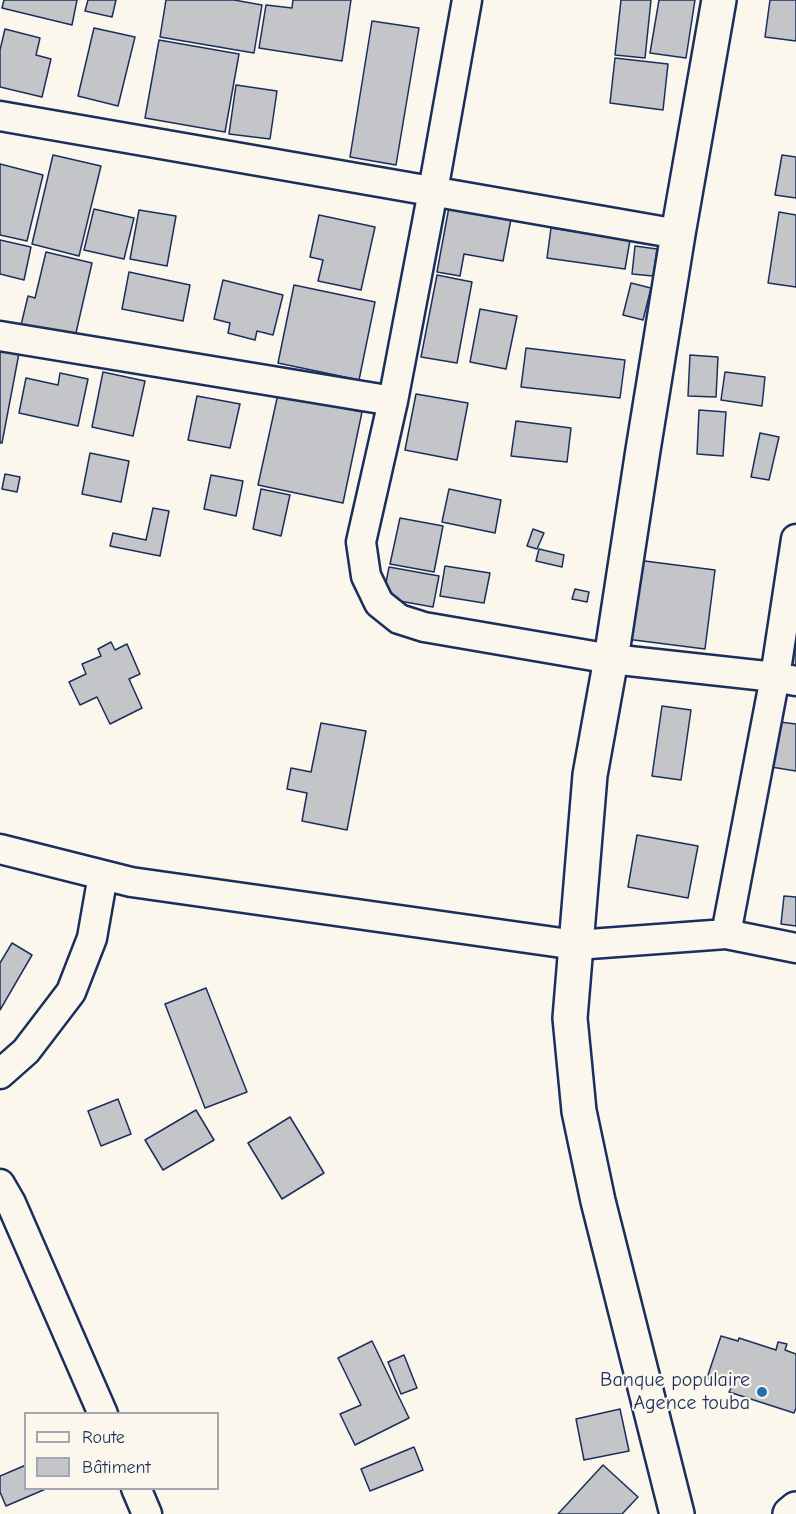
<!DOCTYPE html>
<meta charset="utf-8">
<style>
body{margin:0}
#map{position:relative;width:796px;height:1514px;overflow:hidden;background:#fbf7ec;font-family:"Comic Neue",sans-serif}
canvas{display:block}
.legend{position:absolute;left:24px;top:1412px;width:195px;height:78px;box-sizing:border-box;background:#fbf7ec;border:2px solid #a1a7b3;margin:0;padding:8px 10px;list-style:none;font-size:18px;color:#1b2f5e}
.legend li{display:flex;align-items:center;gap:12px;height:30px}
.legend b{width:30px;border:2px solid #a1a7b3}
</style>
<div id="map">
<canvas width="796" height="1514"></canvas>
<ul class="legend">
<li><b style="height:8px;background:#fbf7ec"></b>Route</li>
<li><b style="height:16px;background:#c3c5c9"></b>Bâtiment</li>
</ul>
</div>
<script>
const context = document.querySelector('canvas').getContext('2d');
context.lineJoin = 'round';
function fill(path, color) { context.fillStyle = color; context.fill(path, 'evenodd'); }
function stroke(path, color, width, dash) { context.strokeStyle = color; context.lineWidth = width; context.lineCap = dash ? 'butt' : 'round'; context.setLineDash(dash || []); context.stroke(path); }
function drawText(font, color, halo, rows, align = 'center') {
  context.font = font + ' "Comic Neue",sans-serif'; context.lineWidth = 4.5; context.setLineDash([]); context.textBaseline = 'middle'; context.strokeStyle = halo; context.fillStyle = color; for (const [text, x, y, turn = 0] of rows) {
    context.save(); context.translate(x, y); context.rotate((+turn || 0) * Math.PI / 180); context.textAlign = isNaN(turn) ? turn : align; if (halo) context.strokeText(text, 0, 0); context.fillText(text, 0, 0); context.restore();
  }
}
const building = new Path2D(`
 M 4,0 L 77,0 L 72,25 L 2,8 Z
 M 88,0 L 116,0 L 112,17 L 85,11 Z
 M 166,0 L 234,0 L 262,5 L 254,53 L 160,37 Z
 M 293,0 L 351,0 L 342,61 L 259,48 L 266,5 L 292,8 Z
 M 621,0 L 651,0 L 645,58 L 615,55 Z
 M 659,0 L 695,0 L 686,58 L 650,53 Z
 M 770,0 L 796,0 L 796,41 L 765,37 Z
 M 372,21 L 419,28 L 396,165 L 350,157 Z
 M 94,28 L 135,37 L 118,106 L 78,96 Z
 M 5,29 L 40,38 L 36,55 L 51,59 L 42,97 L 0,87 L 0,50 Z
 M 159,40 L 239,54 L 225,132 L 145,118 Z
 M 615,58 L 668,64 L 663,110 L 610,103 Z
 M 236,85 L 277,91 L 270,139 L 229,134 Z
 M 53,155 L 101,166 L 79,256 L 32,244 Z
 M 782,155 L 796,157 L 796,198 L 775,195 Z
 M 0,164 L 43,175 L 27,241 L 0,235 Z
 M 449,207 L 511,219 L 503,261 L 464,254 L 460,276 L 437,272 Z
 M 94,209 L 134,218 L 124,259 L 84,250 Z
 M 139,210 L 176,216 L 167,266 L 130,259 Z
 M 779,212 L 796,215 L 796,287 L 768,283 Z
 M 319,215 L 375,227 L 361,290 L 318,281 L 323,260 L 310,257 Z
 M 551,228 L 630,240 L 625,269 L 547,258 Z
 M 0,240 L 31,247 L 24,280 L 0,274 Z
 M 635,246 L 657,249 L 653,276 L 632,274 Z
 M 46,252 L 92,263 L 75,337 L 21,325 L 28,296 L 35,298 Z
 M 129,272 L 190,285 L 183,321 L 122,309 Z
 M 437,275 L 472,282 L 457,363 L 421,357 Z
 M 223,280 L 283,295 L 273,335 L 257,331 L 255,340 L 228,333 L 230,323 L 214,319 Z
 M 631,283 L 651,288 L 643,320 L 623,315 Z
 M 294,285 L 375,302 L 359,380 L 278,363 Z
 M 480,309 L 517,316 L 506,369 L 470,362 Z
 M 0,344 L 20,348 L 2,443 L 0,443 Z
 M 526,348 L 625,360 L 620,398 L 521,387 Z
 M 690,355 L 718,357 L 716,397 L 688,396 Z
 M 103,372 L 145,381 L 133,436 L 92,427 Z
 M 725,372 L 765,377 L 762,406 L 721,400 Z
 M 60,373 L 88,379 L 78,426 L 19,413 L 26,378 L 58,385 Z
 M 278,394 L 362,412 L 343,503 L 258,485 Z
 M 416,394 L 468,403 L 457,460 L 405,450 Z
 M 197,396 L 240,404 L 230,448 L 188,440 Z
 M 699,410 L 726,412 L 723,456 L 697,454 Z
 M 516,421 L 571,428 L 567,462 L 511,456 Z
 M 760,433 L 779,437 L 769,480 L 751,477 Z
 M 90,453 L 129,461 L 121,502 L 82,494 Z
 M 5,474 L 20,477 L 17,492 L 2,489 Z
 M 211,475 L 243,481 L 236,516 L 204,509 Z
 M 261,489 L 290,495 L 281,536 L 253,529 Z
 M 449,489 L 501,500 L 495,533 L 442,522 Z
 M 153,508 L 169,511 L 160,556 L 110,546 L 113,533 L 146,540 Z
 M 400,518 L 443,526 L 434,572 L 390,564 Z
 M 533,529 L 544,533 L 537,549 L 527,546 Z
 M 539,549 L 564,555 L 562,567 L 536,561 Z
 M 637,560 L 715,570 L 705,649 L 626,639 Z
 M 445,566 L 490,573 L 484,603 L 440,596 Z
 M 389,567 L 439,576 L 433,607 L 383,598 Z
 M 575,589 L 589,592 L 587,602 L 572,599 Z
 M 796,618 L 796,667 L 789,666 Z
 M 111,642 L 115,650 L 127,644 L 140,674 L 129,679 L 142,708 L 110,724 L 97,697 L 80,705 L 69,682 L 86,674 L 82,664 L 101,656 L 98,649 Z
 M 662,706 L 691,710 L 681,780 L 652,776 Z
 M 772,721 L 796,724 L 796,771 L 765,766 Z
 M 321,723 L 366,731 L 347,830 L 302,821 L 307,793 L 287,789 L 291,768 L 311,772 Z
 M 637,835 L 698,846 L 688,898 L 628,887 Z
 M 784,896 L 796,897 L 796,926 L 781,924 Z
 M 12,943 L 32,955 L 0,1010 L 0,963 Z
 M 206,988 L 247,1092 L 205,1108 L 165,1004 Z
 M 118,1099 L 131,1134 L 101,1146 L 88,1111 Z
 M 196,1110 L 214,1140 L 163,1170 L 145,1140 Z
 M 290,1117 L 324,1173 L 282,1199 L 248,1143 Z
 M 721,1336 L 738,1341 L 739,1338 L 776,1350 L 778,1342 L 787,1344 L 785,1350 L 796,1354 L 796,1408 L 794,1413 L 729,1392 L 732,1386 L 707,1378 Z
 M 372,1341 L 409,1418 L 355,1445 L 340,1414 L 361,1405 L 338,1358 Z
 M 404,1355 L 417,1388 L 401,1394 L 388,1362 Z
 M 620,1409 L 629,1451 L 584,1460 L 576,1419 Z
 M 414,1447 L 423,1470 L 370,1491 L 361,1469 Z
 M 26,1465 L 26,1488 L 48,1488 L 6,1506 L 0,1492 L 0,1476 Z
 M 603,1465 L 638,1497 L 622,1514 L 558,1514 Z`);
const minor = new Path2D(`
 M 467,0 L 433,191 L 393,401 L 361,542 L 366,576 L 379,603 L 399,619 L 424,627 L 611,659 L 775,677 L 796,681
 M 0,116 L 678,234
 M 0,336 L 393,401
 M 0,849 L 131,882 L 576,945 L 726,934 L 796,948
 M 726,934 L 775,677 L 796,539
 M 0,1074 L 26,1051 L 71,992 L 92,938 L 103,875
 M 0,1184 L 11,1203 L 103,1414
 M 136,1488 L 147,1514`);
const tertiary = new Path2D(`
 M 790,1514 L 796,1509`);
const secondary = new Path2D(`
 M 677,1514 L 598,1201 L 579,1111 L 570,1018 L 590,775 L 611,659 L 643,450 L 678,234 L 719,0`);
const markers = [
 [762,1392,6,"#1f6fb2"]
];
const poiNames = [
 ["Banque populaire",750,1380],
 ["Agence touba",750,1403]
];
fill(building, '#c3c5c9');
stroke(building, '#1b2f5e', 1.5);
stroke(minor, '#1b2f5e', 33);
stroke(tertiary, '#1b2f5e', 38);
stroke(secondary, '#1b2f5e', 38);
stroke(minor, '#fbf7ec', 28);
stroke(tertiary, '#fbf7ec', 33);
stroke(secondary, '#fbf7ec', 33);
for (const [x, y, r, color] of markers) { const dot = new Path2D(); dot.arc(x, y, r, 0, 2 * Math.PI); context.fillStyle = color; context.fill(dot); stroke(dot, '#fbf7ec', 2); }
drawText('20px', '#1b2f5e', '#fbf7ec', poiNames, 'right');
</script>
